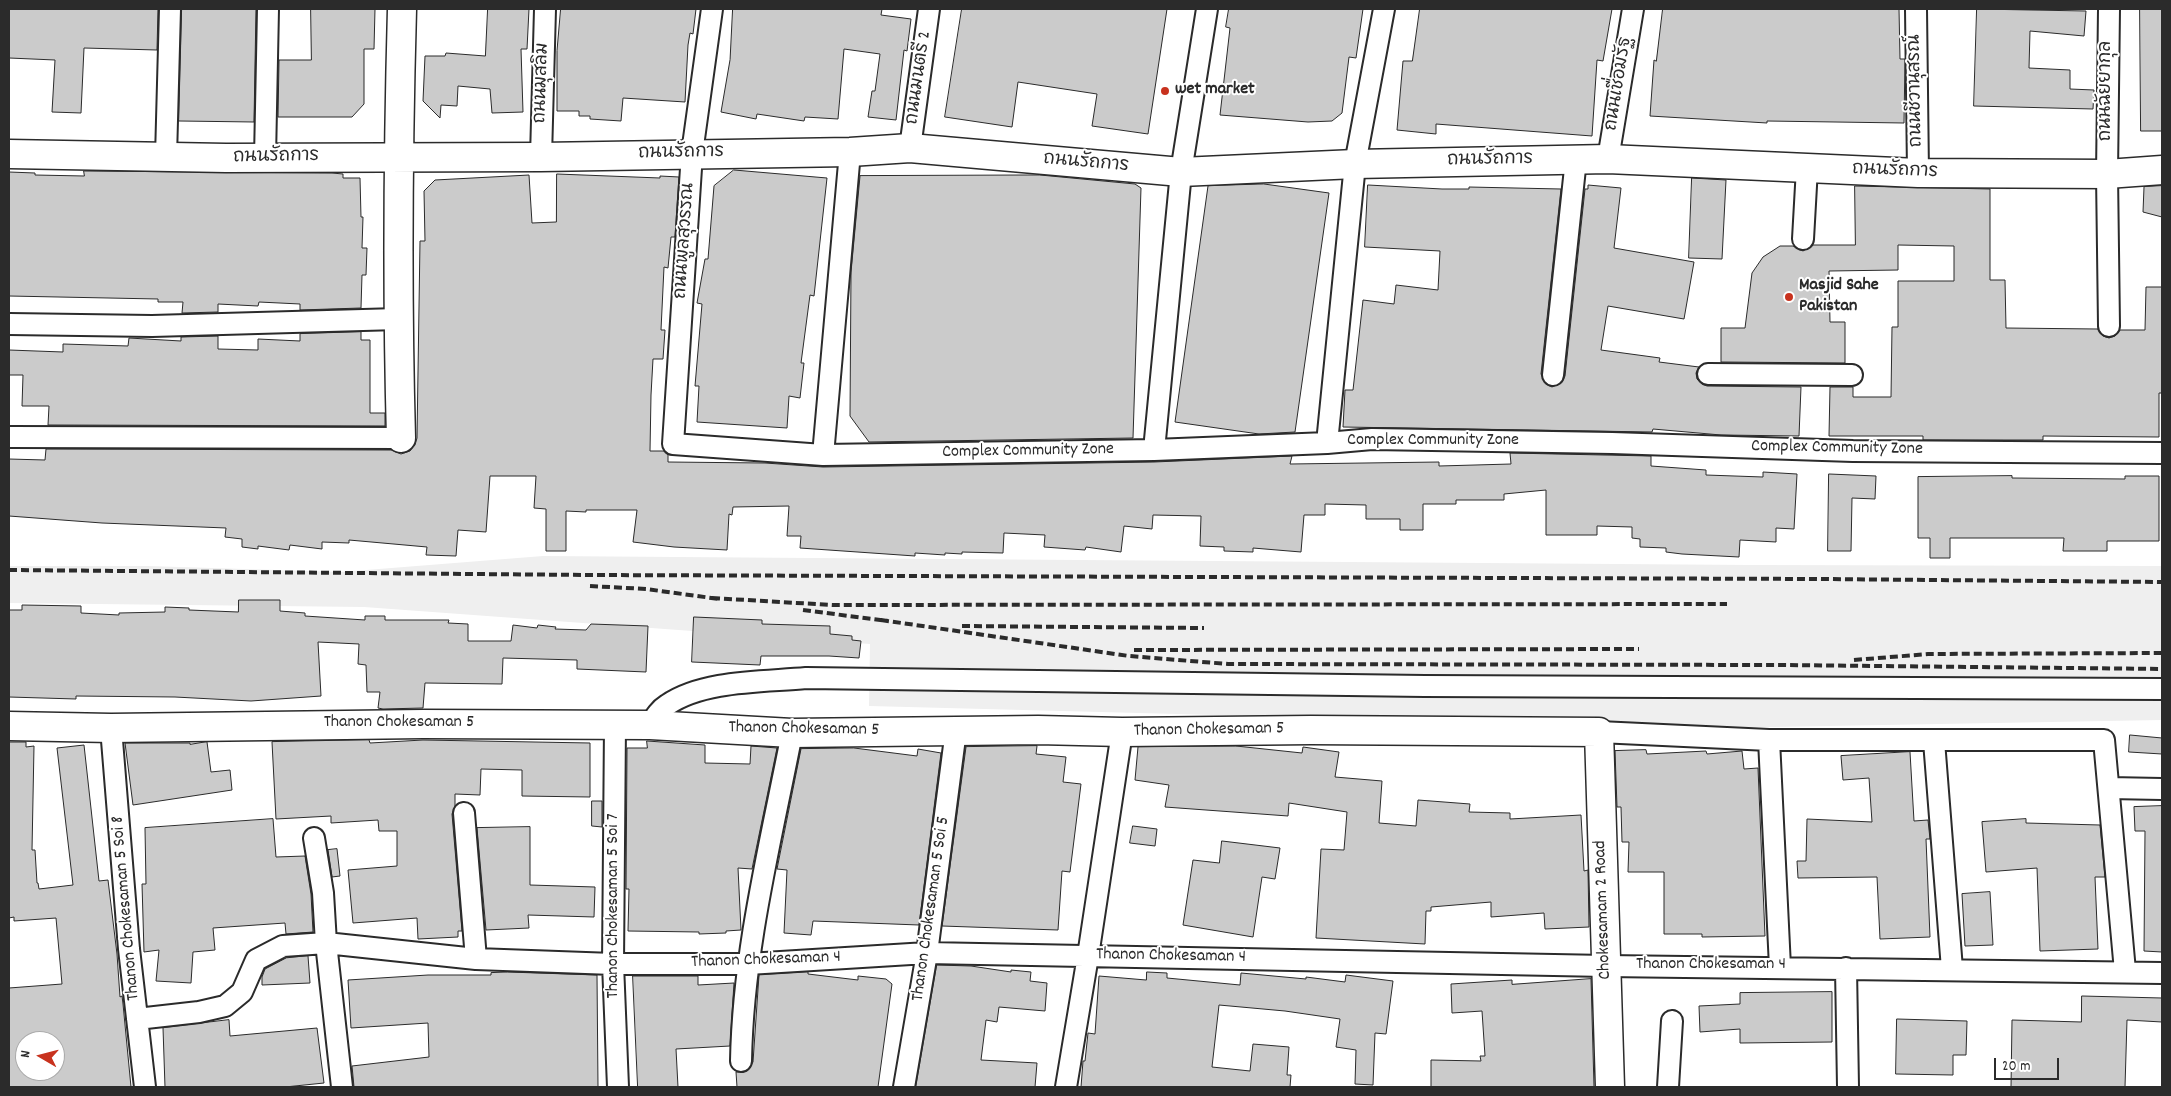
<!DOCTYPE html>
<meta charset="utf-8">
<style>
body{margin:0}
#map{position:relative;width:2171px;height:1096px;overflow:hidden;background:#fff;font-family:Dekko,sans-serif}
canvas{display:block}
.frame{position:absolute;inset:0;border:10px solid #2b2b2b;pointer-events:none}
.north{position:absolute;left:15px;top:1031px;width:50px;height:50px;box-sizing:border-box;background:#fff;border:1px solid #aaa;border-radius:50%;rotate:278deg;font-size:14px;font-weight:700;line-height:20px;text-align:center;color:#2b2b2b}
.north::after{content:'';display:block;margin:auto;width:18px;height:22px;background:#c8321e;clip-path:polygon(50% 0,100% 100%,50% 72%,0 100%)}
.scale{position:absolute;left:1994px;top:1058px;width:65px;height:22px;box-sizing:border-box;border:2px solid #2b2b2b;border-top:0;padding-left:6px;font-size:15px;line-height:18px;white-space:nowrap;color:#2b2b2b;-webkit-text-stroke:4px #fff;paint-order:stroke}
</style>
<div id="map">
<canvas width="2171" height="1096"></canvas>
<div class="frame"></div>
<div class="north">N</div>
<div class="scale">20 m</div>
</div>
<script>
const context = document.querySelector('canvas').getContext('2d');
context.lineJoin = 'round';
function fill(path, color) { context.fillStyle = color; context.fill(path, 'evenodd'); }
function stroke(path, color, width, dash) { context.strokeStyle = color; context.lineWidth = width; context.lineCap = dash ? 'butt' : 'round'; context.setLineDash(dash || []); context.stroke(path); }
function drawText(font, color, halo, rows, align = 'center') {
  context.font = font + ' Dekko,"Playpen Sans Thai",sans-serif'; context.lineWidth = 4; context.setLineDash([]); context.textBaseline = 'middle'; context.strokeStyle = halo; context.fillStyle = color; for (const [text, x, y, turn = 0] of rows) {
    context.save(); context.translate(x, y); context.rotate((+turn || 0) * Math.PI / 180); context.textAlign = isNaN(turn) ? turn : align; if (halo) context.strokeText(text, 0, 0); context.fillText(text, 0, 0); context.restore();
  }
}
const built = new Path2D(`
 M 543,556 L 1751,565 L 2162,566 L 2162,720 L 1717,728 L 869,706 L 870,644 L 364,607 L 9,603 L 9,566 L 147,566 L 341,572 Z`);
const building = new Path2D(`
 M 9,9 L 158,9 L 157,50 L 84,48 L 81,113 L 52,112 L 55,60 L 9,58 Z
 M 182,9 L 256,9 L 254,122 L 179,121 Z
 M 311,9 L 375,9 L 374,49 L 364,49 L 364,104 L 352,117 L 278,117 L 279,60 L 311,60 Z
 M 488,9 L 529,9 L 527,49 L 521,49 L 523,112 L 492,113 L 490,89 L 458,86 L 457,106 L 441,105 L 440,118 L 423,101 L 425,56 L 445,56 L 446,53 L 485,56 Z
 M 561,9 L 696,9 L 693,34 L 690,33 L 688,45 L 685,102 L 623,98 L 621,121 L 590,119 L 590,116 L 579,116 L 579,111 L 557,111 L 557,51 Z
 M 733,9 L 882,9 L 881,15 L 911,19 L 907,51 L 904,50 L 896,120 L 868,117 L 872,91 L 875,91 L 880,54 L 844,49 L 838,119 L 805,117 L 804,121 L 757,114 L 756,119 L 721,112 L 730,60 Z
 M 962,9 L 1167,9 L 1148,134 L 1092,126 L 1097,94 L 1018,82 L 1012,127 L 945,117 Z
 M 1229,9 L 1363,9 L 1356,58 L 1349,57 L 1342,113 L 1332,121 L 1308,122 L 1220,115 L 1230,28 L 1226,27 Z
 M 1420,9 L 1612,9 L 1603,61 L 1597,60 L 1592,136 L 1436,124 L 1436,134 L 1397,130 L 1403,61 L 1412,61 Z
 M 1663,9 L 1899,9 L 1900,59 L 1905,59 L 1904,123 L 1767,121 L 1767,123 L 1650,116 L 1654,60 L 1656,61 Z
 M 1977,9 L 2086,11 L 2084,36 L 2030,31 L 2029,68 L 2070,70 L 2070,89 L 2094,90 L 2093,109 L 1974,106 Z
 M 2140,9 L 2162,9 L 2162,131 L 2141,131 Z
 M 734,170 L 827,178 L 814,296 L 810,295 L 801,363 L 804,363 L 800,398 L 789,396 L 787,428 L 697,422 L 699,386 L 695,386 L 702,304 L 697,303 L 705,259 L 708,259 L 714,186 Z
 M 84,171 L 332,173 L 343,174 L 343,178 L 360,178 L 361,217 L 363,217 L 362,248 L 367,248 L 366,275 L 362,275 L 361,308 L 300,310 L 300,304 L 259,302 L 258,306 L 218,304 L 218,312 L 182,313 L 183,302 L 158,302 L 158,299 L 9,296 L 9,172 L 35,173 L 35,175 L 84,176 Z
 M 557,174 L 660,178 L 660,176 L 679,177 L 675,237 L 671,237 L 668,268 L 664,267 L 661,330 L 665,330 L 663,359 L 653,359 L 651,395 L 650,451 L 664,451 L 668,454 L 668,462 L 765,463 L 823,467 L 1154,462 L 1292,456 L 1290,464 L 1439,462 L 1439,466 L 1511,464 L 1510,453 L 1651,456 L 1651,466 L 1706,470 L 1706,475 L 1763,477 L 1763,472 L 1797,474 L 1794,529 L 1776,528 L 1776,542 L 1740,540 L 1739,557 L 1682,554 L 1666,552 L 1666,548 L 1640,547 L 1640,539 L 1632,538 L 1632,527 L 1597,526 L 1597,535 L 1546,535 L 1546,490 L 1504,494 L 1504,500 L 1456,500 L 1456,504 L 1423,504 L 1423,530 L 1400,530 L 1400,519 L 1366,519 L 1366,505 L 1325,504 L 1325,515 L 1304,515 L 1301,552 L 1253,548 L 1253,552 L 1224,551 L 1224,547 L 1200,546 L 1201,516 L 1153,515 L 1152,529 L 1124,526 L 1121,552 L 1086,547 L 1085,550 L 1044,547 L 1045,535 L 1004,533 L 1003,553 L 962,552 L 962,554 L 945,553 L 945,555 L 915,553 L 915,556 L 800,548 L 801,536 L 787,536 L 789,506 L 733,507 L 732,515 L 729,514 L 727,550 L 674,547 L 633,542 L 637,510 L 586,510 L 586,512 L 566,511 L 566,551 L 546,551 L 546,509 L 534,508 L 536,476 L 490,476 L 486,532 L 458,530 L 456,556 L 426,555 L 427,547 L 349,540 L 349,543 L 322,542 L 322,549 L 290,545 L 289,550 L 258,546 L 258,549 L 242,547 L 242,539 L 225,537 L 226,528 L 102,523 L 9,516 L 9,459 L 45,460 L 46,449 L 391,450 L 401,454 L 410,451 L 415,445 L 417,438 L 420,241 L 425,241 L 424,191 L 435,180 L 529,175 L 532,223 L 556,222 Z
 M 1040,175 L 1135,184 L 1141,188 L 1133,438 L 869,442 L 850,416 L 851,272 L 860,176 Z
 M 1692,178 L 1726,180 L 1722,259 L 1689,258 Z
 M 1264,184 L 1329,193 L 1295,432 L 1259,434 L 1175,422 L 1208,186 Z
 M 1368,185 L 1442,189 L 1469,189 L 1469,187 L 1561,189 L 1541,374 L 1546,384 L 1552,387 L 1562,382 L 1565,376 L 1585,189 L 1588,189 L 1588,185 L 1621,188 L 1614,248 L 1694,262 L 1684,319 L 1608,306 L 1601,350 L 1660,358 L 1659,362 L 1699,367 L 1696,373 L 1697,379 L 1702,384 L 1707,386 L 1801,387 L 1799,436 L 1721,435 L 1653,429 L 1652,432 L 1343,427 L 1345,390 L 1353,390 L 1363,300 L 1394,304 L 1396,285 L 1438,290 L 1440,251 L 1365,247 Z
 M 1855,186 L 1990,189 L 1990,280 L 2005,280 L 2006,328 L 2098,329 L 2103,336 L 2109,338 L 2115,336 L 2120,330 L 2145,330 L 2146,287 L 2162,287 L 2162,393 L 2159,393 L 2159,437 L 2043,436 L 2043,440 L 1923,440 L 1923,436 L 1829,436 L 1830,387 L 1853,387 L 1853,397 L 1891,397 L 1892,327 L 1898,327 L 1898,281 L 1954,281 L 1954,246 L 1898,245 L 1898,270 L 1829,271 L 1830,322 L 1845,322 L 1845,363 L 1721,362 L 1721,328 L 1745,328 L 1752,273 L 1763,257 L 1780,246 L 1793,246 L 1803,251 L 1813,245 L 1855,245 Z
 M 2162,186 L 2162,217 L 2143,212 L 2144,187 Z
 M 361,332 L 361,340 L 370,340 L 370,413 L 385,413 L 385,426 L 48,425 L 49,406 L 22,406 L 23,375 L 9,375 L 9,350 L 63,352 L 63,344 L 128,346 L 129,338 L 181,341 L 181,337 L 218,336 L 218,349 L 258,350 L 258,339 L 300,341 L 300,334 Z
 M 1829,474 L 1876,476 L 1875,499 L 1852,498 L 1851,551 L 1828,551 Z
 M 2012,476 L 2012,478 L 2125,479 L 2125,476 L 2159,476 L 2159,541 L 2107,541 L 2107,551 L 2063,551 L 2064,538 L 1950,538 L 1950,558 L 1930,558 L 1930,538 L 1918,538 L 1918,477 Z
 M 239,600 L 280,600 L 280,611 L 305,613 L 305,616 L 365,620 L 365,616 L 385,616 L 385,620 L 449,620 L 448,623 L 468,624 L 468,641 L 511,641 L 513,625 L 537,628 L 538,625 L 556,627 L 555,629 L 586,630 L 591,624 L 648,626 L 646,672 L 577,669 L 577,660 L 503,658 L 502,684 L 425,683 L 423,708 L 383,709 L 378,708 L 380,692 L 367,692 L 366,665 L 358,664 L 359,644 L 318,642 L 321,696 L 251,701 L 175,697 L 76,696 L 76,699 L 9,697 L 9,610 L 22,610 L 22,605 L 81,606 L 81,613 L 119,615 L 119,613 L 165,612 L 165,607 L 189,608 L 189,610 L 238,612 Z
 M 694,617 L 762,620 L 762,624 L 830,626 L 830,634 L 852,636 L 852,640 L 861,641 L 859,658 L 829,656 L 761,656 L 760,665 L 692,662 Z
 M 2130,735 L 2162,738 L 2162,754 L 2129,752 Z
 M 369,740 L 370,743 L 423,740 L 590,743 L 590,797 L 522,796 L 522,770 L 481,769 L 480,795 L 455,794 L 455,806 L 452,814 L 462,931 L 458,931 L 458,937 L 418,939 L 417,918 L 353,923 L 348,870 L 397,866 L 397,831 L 379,831 L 378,820 L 331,823 L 331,816 L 276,819 L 272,742 Z
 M 647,741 L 705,745 L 705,763 L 750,764 L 751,746 L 777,748 L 752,869 L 738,868 L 741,930 L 726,931 L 726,933 L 699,934 L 699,932 L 628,931 L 629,889 L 626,889 L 627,748 L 647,748 Z
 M 9,742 L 26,742 L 26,747 L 34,746 L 32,850 L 35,850 L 37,883 L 38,883 L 39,889 L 73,885 L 57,748 L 84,745 L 99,881 L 108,880 L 117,954 L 120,997 L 122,996 L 123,1004 L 131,1087 L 9,1087 L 9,988 L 62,984 L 56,918 L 14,921 L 14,917 L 9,918 ZM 25,1041 L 55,1041 L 55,1071 L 25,1071 Z
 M 207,742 L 211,772 L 230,770 L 232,790 L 133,805 L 125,743 L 190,743 L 190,744 Z
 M 1037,746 L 1036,754 L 1066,757 L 1063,782 L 1081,784 L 1070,872 L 1062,871 L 1058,930 L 942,926 L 966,747 Z
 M 1236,746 L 1302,753 L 1303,747 L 1339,752 L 1335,777 L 1382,781 L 1379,823 L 1416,826 L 1418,800 L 1470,804 L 1469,812 L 1510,813 L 1510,819 L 1581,815 L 1584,871 L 1588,870 L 1589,927 L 1545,929 L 1544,913 L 1491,917 L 1491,902 L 1431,907 L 1431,911 L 1426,911 L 1425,944 L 1316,938 L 1321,849 L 1344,850 L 1347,812 L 1289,803 L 1288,816 L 1165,807 L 1169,785 L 1135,780 L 1138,747 Z
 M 854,748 L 917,756 L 918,749 L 941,753 L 919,925 L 813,921 L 811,935 L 784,933 L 787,870 L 777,869 L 801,749 Z
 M 1646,750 L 1647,754 L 1706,751 L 1707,754 L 1742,751 L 1744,769 L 1758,768 L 1765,936 L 1702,937 L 1702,934 L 1664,934 L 1664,872 L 1628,872 L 1629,842 L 1622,842 L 1621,807 L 1617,807 L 1615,751 Z
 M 1910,752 L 1914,821 L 1928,820 L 1930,839 L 1926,839 L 1930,937 L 1880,939 L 1877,877 L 1798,878 L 1797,861 L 1806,861 L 1807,819 L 1872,822 L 1869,778 L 1843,780 L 1841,756 Z
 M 592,801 L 602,801 L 602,827 L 592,826 Z
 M 2162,806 L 2162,952 L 2144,951 L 2145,831 L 2135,831 L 2134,807 Z
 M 273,819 L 276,857 L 305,856 L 311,894 L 313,932 L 286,934 L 285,923 L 213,928 L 215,950 L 193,952 L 191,983 L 156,981 L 159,950 L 144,952 L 142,884 L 146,884 L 145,828 Z
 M 2026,819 L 2026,823 L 2100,825 L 2105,877 L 2095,877 L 2098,949 L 2040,951 L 2037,868 L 1986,872 L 1982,822 Z
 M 1133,826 L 1157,829 L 1155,846 L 1130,843 Z
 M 530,827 L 530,885 L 595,887 L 594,917 L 528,915 L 529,928 L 486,930 L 477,828 Z
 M 1222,841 L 1280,848 L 1275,879 L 1262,877 L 1253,937 L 1183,925 L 1193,860 L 1219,863 Z
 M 337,849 L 340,876 L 332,877 L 328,850 Z
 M 1990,892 L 1993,945 L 1965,946 L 1962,894 Z
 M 308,956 L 310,983 L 262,985 L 262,977 L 265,969 L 286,958 Z
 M 937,965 L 971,966 L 1011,972 L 1011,970 L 1031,972 L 1030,981 L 1047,983 L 1045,1011 L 999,1007 L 997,1022 L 986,1020 L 981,1060 L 1037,1063 L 1035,1087 L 916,1087 Z
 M 508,972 L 597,975 L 598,1087 L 354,1087 L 352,1066 L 429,1057 L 428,1023 L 351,1028 L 348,980 L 428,975 L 491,975 L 491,973 Z
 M 808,972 L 808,974 L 858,980 L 858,976 L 886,979 L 892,984 L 878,1087 L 737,1087 L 736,1072 L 747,1071 L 753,1062 L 759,975 Z
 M 1147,972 L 1167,973 L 1167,978 L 1240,985 L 1241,973 L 1306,979 L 1306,977 L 1345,982 L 1346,975 L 1393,981 L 1386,1034 L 1375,1033 L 1373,1085 L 1355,1084 L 1356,1050 L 1336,1047 L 1340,1019 L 1285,1011 L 1219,1005 L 1212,1067 L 1250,1071 L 1253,1044 L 1289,1047 L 1287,1075 L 1291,1075 L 1290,1087 L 1081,1087 L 1083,1061 L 1085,1061 L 1088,1033 L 1095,1034 L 1099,976 L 1146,980 Z
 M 633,976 L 698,976 L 698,985 L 734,983 L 730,1046 L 676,1049 L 678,1087 L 638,1087 Z
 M 1591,979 L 1594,1087 L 1431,1087 L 1431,1060 L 1481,1061 L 1480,1056 L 1485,1056 L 1482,1011 L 1452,1013 L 1451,984 L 1512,980 L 1512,984 Z
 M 1832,992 L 1832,1042 L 1740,1043 L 1740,1029 L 1700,1032 L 1699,1006 L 1740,1004 L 1740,993 Z
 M 2082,996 L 2162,998 L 2162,1022 L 2127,1020 L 2125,1087 L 2011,1087 L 2012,1020 L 2081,1022 Z
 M 1897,1019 L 1967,1021 L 1966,1055 L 1953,1055 L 1953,1075 L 1896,1074 Z
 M 229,1020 L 230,1036 L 317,1028 L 324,1083 L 285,1087 L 165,1087 L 163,1028 Z`);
const street = new Path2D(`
 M 712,9 L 692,153 L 673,444 L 823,455 L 1154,450 L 1327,443 L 1372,439 L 1612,443 L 1853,451 L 2162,453
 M 1916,9 L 1918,173
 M 2109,9 L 2107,174 L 2109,326
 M 910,148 L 929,9
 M 166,157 L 170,9
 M 541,157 L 545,9
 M 265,158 L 268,9
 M 1608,159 L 1633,9
 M 1803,239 L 1807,168
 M 9,324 L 152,326 L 398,319
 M 1708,374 L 1852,375
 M 1553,375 L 1576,159
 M 9,437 L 401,438
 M 1327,443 L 1355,164 L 1384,9
 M 1154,450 L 1181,172 L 1207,9
 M 823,455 L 850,152
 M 615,725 L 613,964 L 618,1087
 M 650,725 C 655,717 659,710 667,705 C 703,680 763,682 806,678 L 1425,686 L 2162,689
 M 111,728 L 129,949 L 145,1087
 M 1599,732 L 1769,740 L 2104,740 L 2125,971
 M 1769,740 L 1780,967
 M 1934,741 L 1952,969
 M 2109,788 L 2162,789
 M 464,813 L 476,959
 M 1846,968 L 1848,1087
 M 137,1019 L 199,1012 L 225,1006 L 242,992 L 256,960 L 283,946 L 326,943 L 323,893 L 314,838
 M 741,1061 C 743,950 771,841 792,733
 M 342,1087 L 326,943 L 476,959 L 613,964 L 748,964 L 927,953 L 1606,966 L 2162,973
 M 904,1087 L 927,953 L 956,730
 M 1066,1087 L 1088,956 L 1122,732
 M 1668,1087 L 1672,1021`);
const secondary = new Path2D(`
 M 9,154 L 226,158 L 541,157 L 850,152 L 910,148 L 1181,172 L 1355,164 L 1608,159 L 1918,173 L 2107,174 L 2162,170
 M 401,438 C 397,295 398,152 402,9
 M 9,726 L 111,728 L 423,724 L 650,725 L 792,733 L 1038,730 L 1122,732 L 1311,730 L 1599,732 L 1610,1087`);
const rail = new Path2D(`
 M 9,570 L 589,575 L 1820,579 L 2162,582
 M 590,586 L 646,589 L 719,599
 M 712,598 L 832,605 L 1727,604
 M 803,610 L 888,621
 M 881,620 L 1129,656 L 1228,664 L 1782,665 L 2162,669
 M 962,626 L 1204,628
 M 1134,650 L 1639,649
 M 1854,660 L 1928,654 L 2162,653`);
const markers = [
 [1165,91,5,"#c8321e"],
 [1789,297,5,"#c8321e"]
];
const streetNames = [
 ["ถนนมนตรี 2",920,78,-82],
 ["ถนนมุสลิม",543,83,-88],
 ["ถนนเชื่อมรัฐ",1620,84,-81],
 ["ถนนชีวานุสรณ์",1917,91,-91],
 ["ถนนฉัยยากุล",2108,91,-90],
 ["ถนนรัถการ",681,154,-1],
 ["ถนนรัถการ",276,158,-1],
 ["ถนนรัถการ",1490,161,-1],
 ["ถนนรัถการ",1086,164,5],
 ["ถนนรัถการ",1895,172,2],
 ["ถนนพูลสุวรรณ",686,241,-86],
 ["Complex Community Zone",1433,442],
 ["Complex Community Zone",1837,449,1],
 ["Complex Community Zone",1028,452,-1],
 ["Thanon Chokesaman 5",399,724],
 ["Thanon Chokesaman 5",804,730,1],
 ["Thanon Chokesaman 5",1209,731,-1],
 ["Thanon Chokesaman 5 Soi 7",615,906,-90],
 ["Thanon Chokesaman 5 Soi 8",127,908,-95],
 ["Thanon Chokesaman 5 Soi 5",932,909,-82],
 ["Chokesamam 2 Road",1604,910,-92],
 ["Thanon Chokesaman 4",1171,957,1],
 ["Thanon Chokesaman 4",766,961,-2],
 ["Thanon Chokesaman 4",1711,966]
];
const poiNames = [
 ["wet market",1175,91],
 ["Masjid Sahe",1799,287],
 ["Pakistan",1799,308]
];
fill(built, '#efefef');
fill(building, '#cbcbcb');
stroke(building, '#2b2b2b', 1);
stroke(street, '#2b2b2b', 24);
stroke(secondary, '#2b2b2b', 31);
stroke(street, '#fff', 20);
stroke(secondary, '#fff', 28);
stroke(rail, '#2b2b2b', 4, [8, 4]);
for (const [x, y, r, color] of markers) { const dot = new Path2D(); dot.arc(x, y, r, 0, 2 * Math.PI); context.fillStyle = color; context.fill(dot); stroke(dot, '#fff', 2); }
drawText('18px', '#2b2b2b', '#fff', streetNames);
drawText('bold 18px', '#2b2b2b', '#fff', poiNames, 'left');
</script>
